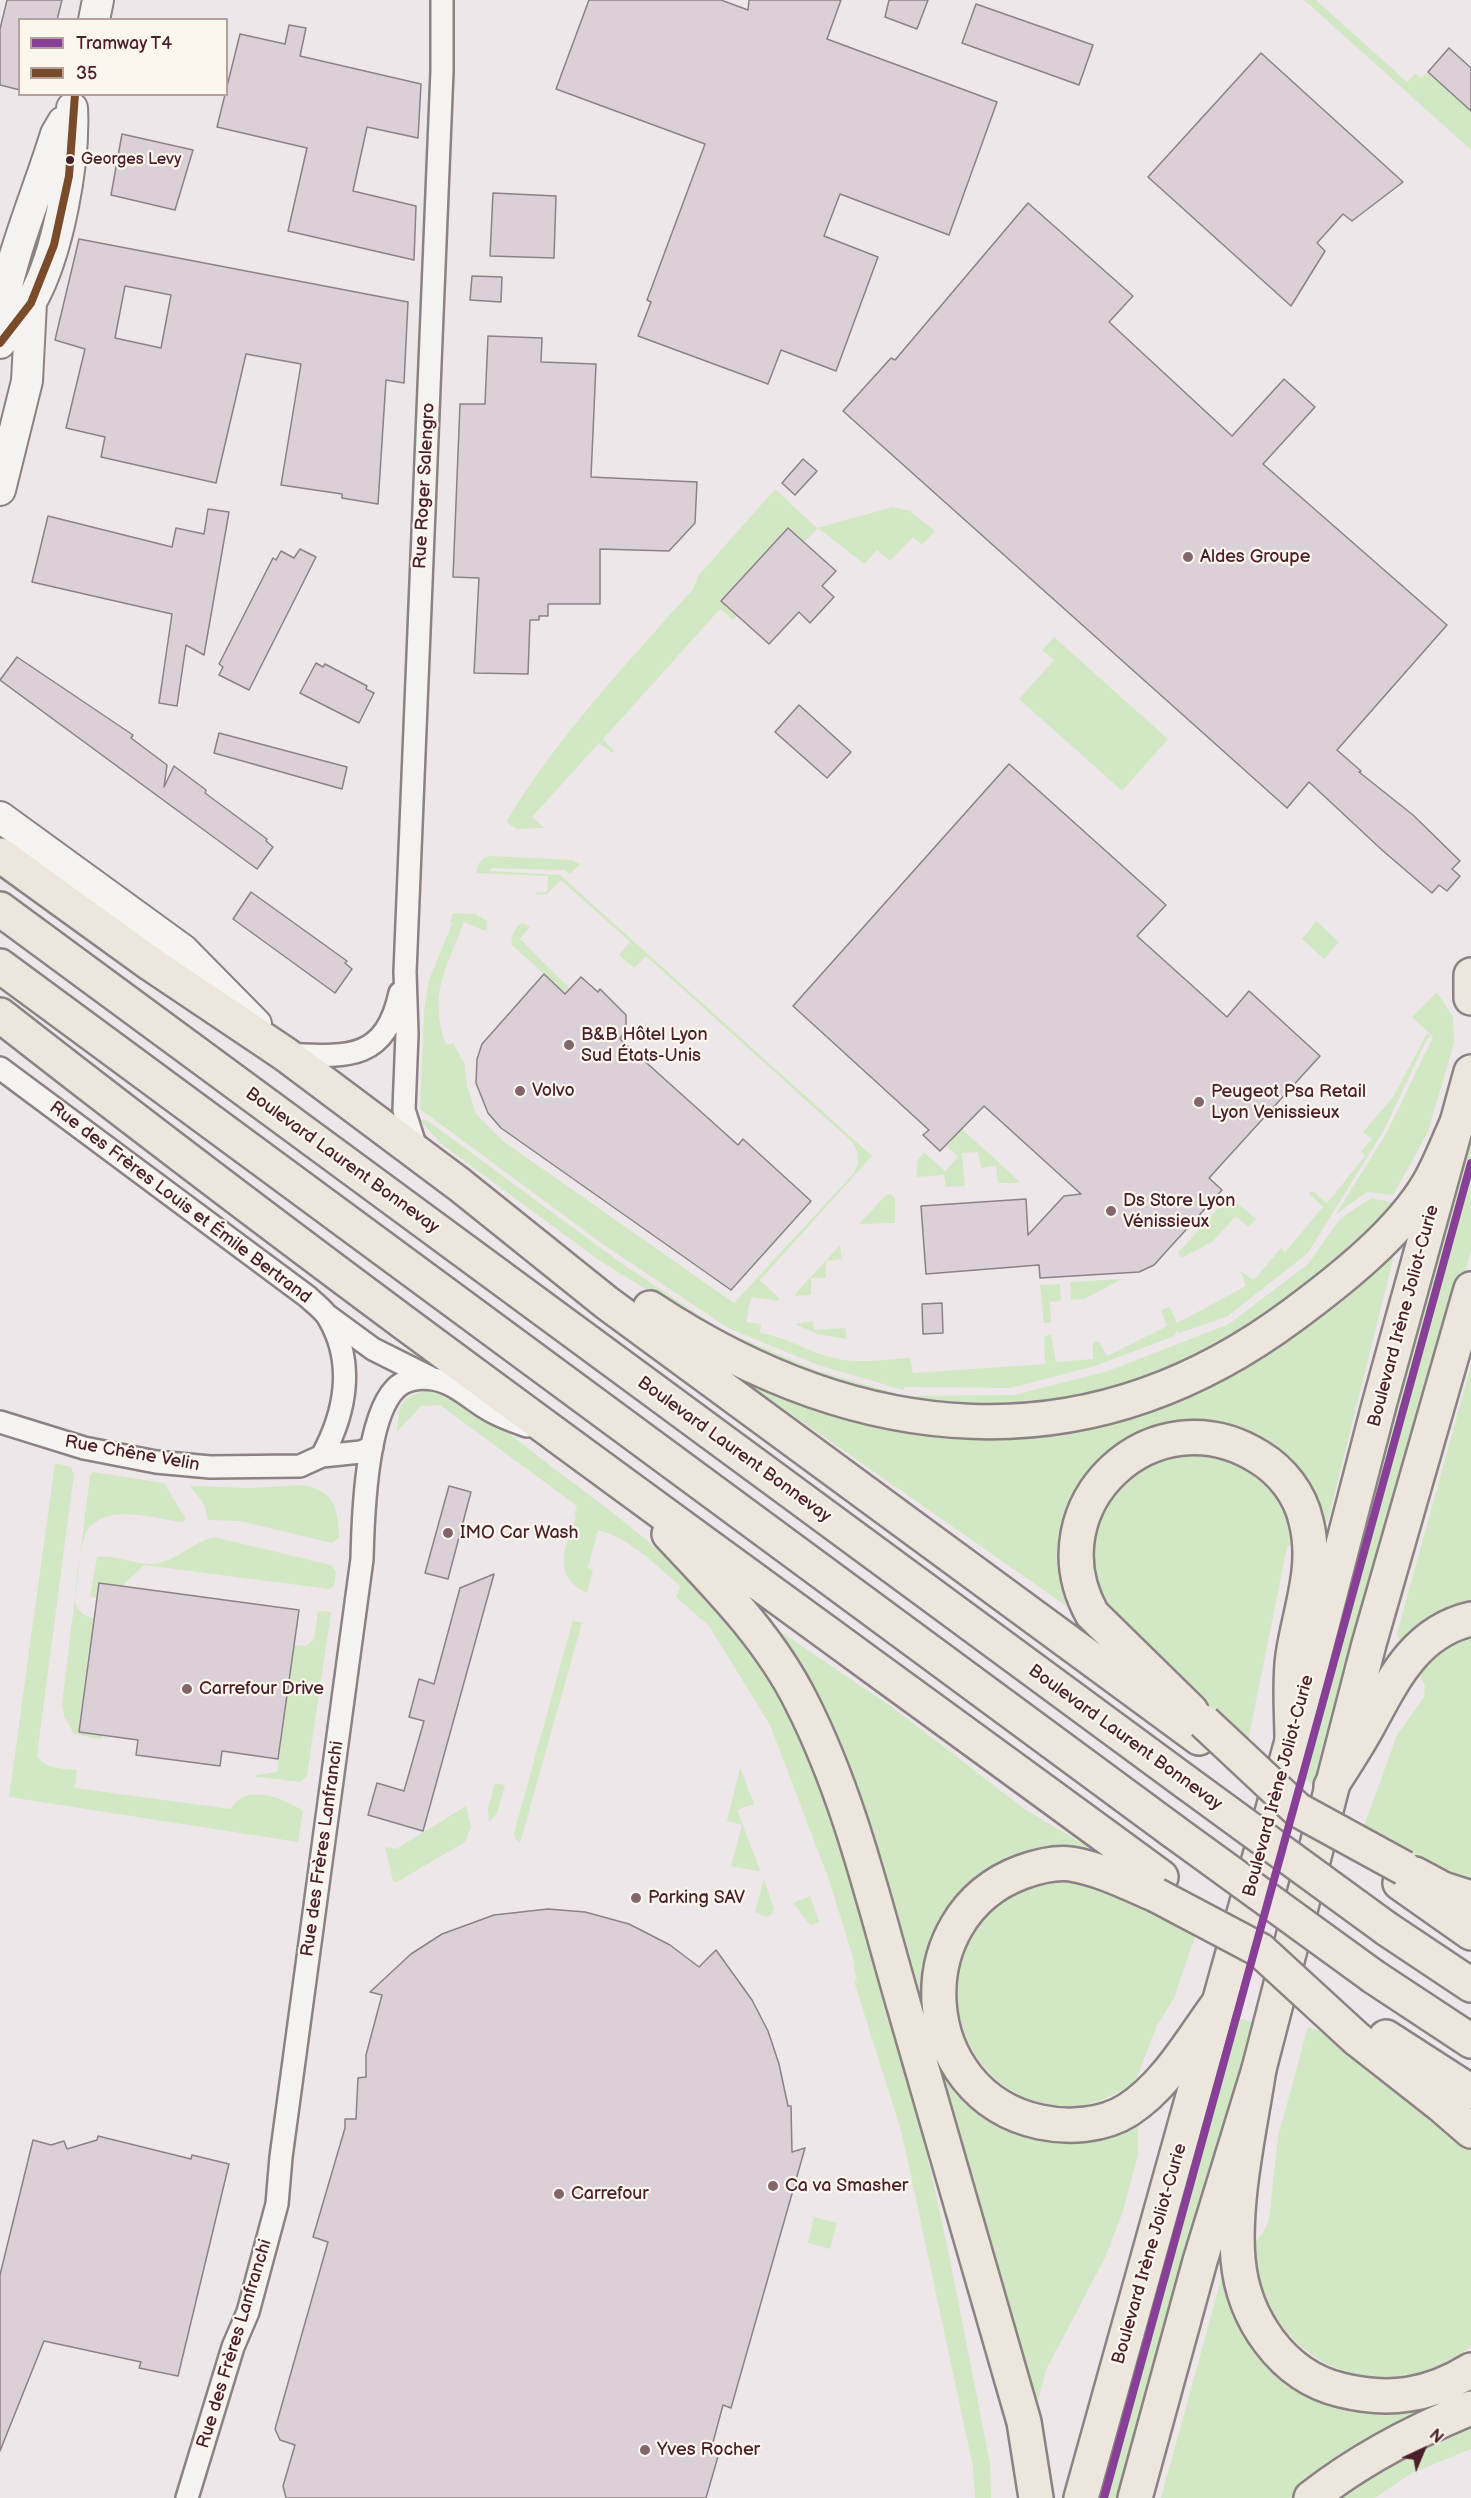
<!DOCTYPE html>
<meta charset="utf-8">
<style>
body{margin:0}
#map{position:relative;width:1471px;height:2498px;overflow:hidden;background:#eee7e9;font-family:"Balsamiq Sans",sans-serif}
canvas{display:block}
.legend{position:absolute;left:18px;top:18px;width:210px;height:78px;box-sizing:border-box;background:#fbf7ec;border:2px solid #b4a19f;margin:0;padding:8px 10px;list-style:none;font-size:18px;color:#4a1f2b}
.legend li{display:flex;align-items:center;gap:12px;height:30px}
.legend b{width:30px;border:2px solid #b4a19f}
.north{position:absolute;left:1393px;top:2420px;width:60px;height:60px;-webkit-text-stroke:4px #fbf7ec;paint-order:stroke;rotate:44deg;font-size:16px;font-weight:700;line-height:24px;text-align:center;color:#4a1f2b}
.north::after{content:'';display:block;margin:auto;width:21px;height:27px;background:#4a1f2b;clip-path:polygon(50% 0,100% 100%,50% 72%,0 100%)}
</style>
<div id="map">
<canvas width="1471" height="2498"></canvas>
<ul class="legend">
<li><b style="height:8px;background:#873f98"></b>Tramway T4</li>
<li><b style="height:8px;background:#7a4b2a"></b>35</li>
</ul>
<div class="north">N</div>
</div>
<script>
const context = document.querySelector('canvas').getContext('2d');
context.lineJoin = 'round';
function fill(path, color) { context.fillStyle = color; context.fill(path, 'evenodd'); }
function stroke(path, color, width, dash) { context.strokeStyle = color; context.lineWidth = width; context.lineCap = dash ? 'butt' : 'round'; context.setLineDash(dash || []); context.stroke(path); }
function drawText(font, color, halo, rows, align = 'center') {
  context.font = font + ' "Balsamiq Sans",sans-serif'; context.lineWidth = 4.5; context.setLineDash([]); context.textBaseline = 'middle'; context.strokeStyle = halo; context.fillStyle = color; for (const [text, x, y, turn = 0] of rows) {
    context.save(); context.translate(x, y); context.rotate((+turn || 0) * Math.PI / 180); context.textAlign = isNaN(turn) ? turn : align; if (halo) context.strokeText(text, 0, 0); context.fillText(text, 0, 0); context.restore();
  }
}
const green = new Path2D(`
 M 1304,0 L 1316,0 L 1407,82 L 1415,73 L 1421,78 L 1428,72 L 1471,111 L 1471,150 Z
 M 775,489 L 817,528 L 893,507 L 910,511 L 935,531 L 922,545 L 913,537 L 890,561 L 877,550 L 864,564 L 818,528 L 804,542 L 787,528 L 721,600 L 737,616 L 733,620 L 720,609 L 603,739 L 614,751 L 612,753 L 599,743 L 532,817 L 544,828 L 517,829 L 506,822 C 558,736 626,664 693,589 L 698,576 Z
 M 1054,637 L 1168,739 L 1122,791 L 1019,699 L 1054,660 L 1042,650 Z
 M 492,856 L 572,860 L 580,864 L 570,874 L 564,870 L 491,868 L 490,871 L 560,875 L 872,1156 L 760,1280 L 779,1298 L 779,1301 L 751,1297 L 746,1322 L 761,1324 L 760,1333 C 789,1337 814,1356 844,1360 C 865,1363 890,1359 910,1358 L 913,1373 L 1045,1364 L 1044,1337 L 1051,1334 L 1056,1362 L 1093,1359 L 1093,1342 L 1099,1342 L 1107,1356 L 1167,1326 L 1161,1310 L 1170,1307 L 1177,1323 L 1246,1286 L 1240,1271 L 1254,1280 L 1281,1248 L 1285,1252 L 1323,1207 L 1309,1194 L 1310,1192 L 1313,1191 L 1327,1203 L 1365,1156 L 1361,1151 L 1372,1139 L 1363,1132 L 1393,1097 L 1427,1033 L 1431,1037 L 1427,1039 L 1384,1130 L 1308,1253 L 1228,1316 L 1180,1333 L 1177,1331 L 1174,1336 L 1095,1366 L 1010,1388 L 905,1387 L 903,1390 L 818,1365 L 728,1328 L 604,1245 L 420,1109 L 424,1011 L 429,980 L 452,924 L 450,922 L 453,913 L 475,914 L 487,921 L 486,931 L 464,922 C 446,970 428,993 446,1045 L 453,1043 L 465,1065 L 467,1086 L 476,1114 L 503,1141 L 734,1303 L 853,1174 C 861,1163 859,1149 850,1140 L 646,956 L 634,968 L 619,955 L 630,942 L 561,880 L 547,894 L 536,895 L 536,892 L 547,892 L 548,876 L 476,873 L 479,863 L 485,857 Z
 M 1316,921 L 1339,942 L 1324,959 L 1302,939 Z
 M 522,923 L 530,927 L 520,939 L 570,989 L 566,994 L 512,945 C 510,938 515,926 522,923 Z
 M 1437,992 L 1453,1017 L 1454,1043 L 1428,1132 L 1393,1195 L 1367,1192 L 1336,1214 L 1387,1132 L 1433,1037 L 1412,1017 Z
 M 1471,1116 L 1471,1251 L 1320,1790 L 1295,1772 Z
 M 419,1119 L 428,1121 L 617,1260 L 721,1330 L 818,1371 L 906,1396 L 1014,1395 L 1108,1371 L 1229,1324 L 1308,1264 L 1340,1219 L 1371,1198 L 1395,1203 L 1397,1208 L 1338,1266 L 1208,1353 L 1120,1390 L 1071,1401 L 953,1408 L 834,1384 L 707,1327 L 600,1261 L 440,1143 Z
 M 962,1129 L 1019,1181 L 1019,1183 L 998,1183 L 996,1166 L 981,1168 L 978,1152 L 962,1153 L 965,1186 L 946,1187 L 944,1175 L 916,1177 L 918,1160 L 924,1152 L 945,1171 L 958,1157 L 947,1146 Z
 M 891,1194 L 895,1198 L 895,1223 L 859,1224 L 886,1195 Z
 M 1229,1196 L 1256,1219 L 1248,1227 L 1236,1216 L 1212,1242 L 1181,1258 L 1178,1253 Z
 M 1398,1239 L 1328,1521 L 1320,1526 C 1314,1510 1310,1488 1302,1474 C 1290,1454 1265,1439 1243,1431 C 1230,1426 1214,1420 1199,1420 C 1146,1420 1092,1453 1070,1501 C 1062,1520 1060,1548 1060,1569 C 1061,1579 1065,1590 1068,1600 L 1065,1605 L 745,1382 L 750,1379 L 861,1416 L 1118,1414 Z
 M 840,1245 L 842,1259 L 826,1261 L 826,1278 L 811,1278 L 811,1295 L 796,1296 L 795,1294 Z
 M 1122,1279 L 1084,1299 L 1071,1300 L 1070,1282 Z
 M 1060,1284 L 1061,1301 L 1050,1302 L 1051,1323 L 1044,1323 L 1040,1285 Z
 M 813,1321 L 814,1330 L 845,1328 L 847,1339 L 817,1334 L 795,1324 Z
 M 1471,1365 L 1471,1605 L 1403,1647 L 1397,1635 L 1399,1626 Z
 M 424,1391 C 468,1393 528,1450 564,1476 C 627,1523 692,1572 740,1634 C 809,1723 838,1833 869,1939 C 892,2019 914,2100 933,2181 C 954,2274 971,2369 990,2463 L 991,2498 L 975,2498 L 973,2467 L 902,2134 L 854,1981 L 857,1980 L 853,1965 L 855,1964 L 829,1880 L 770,1725 L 709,1626 L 676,1597 L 680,1586 C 656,1565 629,1538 598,1530 L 588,1568 L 593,1570 L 587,1593 C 550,1575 566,1545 576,1517 L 574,1516 L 577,1506 L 440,1405 L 421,1406 L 397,1432 C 400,1406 397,1399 424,1391 Z
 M 1193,1452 C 1223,1455 1258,1467 1276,1492 C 1287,1507 1291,1525 1296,1541 L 1288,1546 L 1286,1552 L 1248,1741 L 1197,1704 L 1107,1611 L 1096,1585 L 1092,1555 L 1094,1532 L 1103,1510 L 1115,1490 L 1145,1465 Z
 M 55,1463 L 71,1467 L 74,1474 L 37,1755 C 44,1770 62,1768 77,1770 L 75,1788 L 231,1809 C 245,1782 284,1798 303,1811 L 298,1842 L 9,1797 Z
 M 93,1472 L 164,1483 L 186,1519 L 182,1522 C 152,1518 105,1502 86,1532 C 81,1545 72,1594 76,1605 C 80,1614 86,1617 95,1618 L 104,1735 L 100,1739 L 74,1734 L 64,1716 L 62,1704 L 90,1475 Z
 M 302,1485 C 335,1491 338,1507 339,1538 L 332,1543 L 240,1521 L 208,1520 L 204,1504 L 190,1486 L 250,1488 Z
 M 214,1537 L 331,1565 L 336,1572 L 334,1586 L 329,1589 L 144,1565 C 130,1578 111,1601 90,1597 L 97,1557 C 116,1554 139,1567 158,1563 C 179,1559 191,1543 214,1537 Z
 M 318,1611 L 331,1612 L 307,1776 L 300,1782 L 251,1776 L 277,1772 L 294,1645 L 306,1646 L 314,1639 Z
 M 573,1620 L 582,1623 L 520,1843 L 515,1839 L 514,1833 Z
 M 772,1626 L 892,1707 L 1026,1810 L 1088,1847 L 1086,1850 L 995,1870 L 926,2019 L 921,2022 Z
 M 1471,1637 L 1471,1886 L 1412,1861 L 1364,1826 L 1397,1735 L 1424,1697 L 1425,1686 L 1417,1671 C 1433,1655 1449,1644 1471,1637 Z
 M 740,1768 L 754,1804 L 737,1810 L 761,1872 L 731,1866 L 742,1825 L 727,1821 Z
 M 495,1783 L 505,1785 L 497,1813 L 489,1822 L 488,1808 Z
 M 466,1806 L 471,1827 L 465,1842 L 397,1882 L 393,1881 L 385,1847 L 396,1849 Z
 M 764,1879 L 774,1909 L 771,1915 L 766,1917 L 755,1912 Z
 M 1064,1881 C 1122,1883 1149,1903 1195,1937 L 1174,1998 L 1157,2026 L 1134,2085 C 1116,2093 1099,2103 1079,2106 C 1066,2108 1050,2105 1038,2102 C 950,2077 928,1956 1004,1902 C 1022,1890 1043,1885 1064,1881 Z
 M 810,1896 L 819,1922 L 810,1925 L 793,1903 Z
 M 1228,2015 L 1255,2023 L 1124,2498 L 1094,2498 Z
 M 1308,2027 L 1326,2033 L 1471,2147 L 1471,2346 C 1451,2364 1427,2374 1400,2377 C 1318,2385 1261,2325 1251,2247 L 1263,2233 L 1269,2220 L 1278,2137 Z
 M 936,2057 L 961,2091 L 1124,2130 L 1138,2124 L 1138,2155 L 1122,2214 L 1105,2258 L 1046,2370 L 1033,2421 L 930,2058 Z
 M 814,2217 L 837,2223 L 830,2249 L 808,2243 Z
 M 1226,2261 L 1298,2387 L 1332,2405 L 1372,2411 L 1471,2386 L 1471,2398 L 1318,2480 L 1294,2498 L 1161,2498 Z
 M 1471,2428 L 1471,2449 L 1412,2473 L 1375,2498 L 1341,2498 L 1395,2464 Z`);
const building = new Path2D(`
 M 7,0 L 62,0 L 57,20 L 20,20 L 20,90 L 0,85 L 0,29 Z
 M 589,0 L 721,0 L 748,10 L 749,0 L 841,0 L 827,39 L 997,102 L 949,235 L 840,194 L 824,236 L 878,257 L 836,371 L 781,350 L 768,384 L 638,336 L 651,302 L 647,300 L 705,144 L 556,89 Z
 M 889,0 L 928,0 L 917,29 L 885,17 Z
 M 976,4 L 1093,45 L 1079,85 L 962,43 Z
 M 289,25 L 306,28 L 300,56 L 421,84 L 418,138 L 367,127 L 353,191 L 416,206 L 414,260 L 288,231 L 307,148 L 217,127 L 240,34 L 285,44 Z
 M 1449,48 L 1471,68 L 1471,111 L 1428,72 Z
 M 1261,53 L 1403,182 L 1352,221 L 1343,214 L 1317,243 L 1325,251 L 1291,306 L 1148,177 Z
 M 122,134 L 193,150 L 175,210 L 111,195 Z
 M 493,193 L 556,196 L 554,258 L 490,256 Z
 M 1028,203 L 1133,296 L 1109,322 L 1232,436 L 1284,379 L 1315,407 L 1263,464 L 1447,625 L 1337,750 L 1361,771 L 1359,772 L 1413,815 L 1460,861 L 1452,869 L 1460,876 L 1447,891 L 1439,885 L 1432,893 L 1382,850 L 1309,782 L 1287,808 L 843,411 L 891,358 L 895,360 Z
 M 79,239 L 408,302 L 404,383 L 386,380 L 378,504 L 342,498 L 342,494 L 281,485 L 301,364 L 246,354 L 216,483 L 101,457 L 105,437 L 66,428 L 85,349 L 55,340 ZM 125,286 L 171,295 L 161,348 L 115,338 Z
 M 472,276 L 502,277 L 501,302 L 470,300 Z
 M 488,336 L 542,338 L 541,362 L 596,364 L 591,477 L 697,482 L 695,523 L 669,551 L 600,549 L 600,604 L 548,604 L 548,616 L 539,616 L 539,620 L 530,620 L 528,674 L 474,673 L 479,578 L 453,577 L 460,404 L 485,404 Z
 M 803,459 L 817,471 L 795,495 L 782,483 Z
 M 208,509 L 229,512 L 204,655 L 186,645 L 177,706 L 159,703 L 172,614 L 32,582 L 48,516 L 172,547 L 176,528 L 204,534 Z
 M 788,528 L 836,571 L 822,586 L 834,597 L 810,623 L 799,612 L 769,644 L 721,601 Z
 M 300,549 L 316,557 L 249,690 L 219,675 L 223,667 L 219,664 L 273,558 L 276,560 L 281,551 L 294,558 Z
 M 17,657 L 133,735 L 131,738 L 167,765 L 164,787 L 174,766 L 206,790 L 205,793 L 267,839 L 266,841 L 273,847 L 257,869 L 0,680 Z
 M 316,663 L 323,667 L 325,664 L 367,686 L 366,689 L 374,693 L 359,723 L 300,693 Z
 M 799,705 L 851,752 L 827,778 L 775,732 Z
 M 219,733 L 347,767 L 342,789 L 214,753 Z
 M 1009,764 L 1166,905 L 1137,936 L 1227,1017 L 1249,991 L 1320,1056 L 1209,1178 L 1222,1190 L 1154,1265 L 1139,1272 L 1040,1278 L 1039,1265 L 926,1274 L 921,1206 L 1026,1199 L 1028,1235 L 1064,1196 L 1081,1194 L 984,1106 L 940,1151 L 923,1135 L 929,1130 L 793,1006 Z
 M 251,892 L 347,961 L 345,963 L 352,969 L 335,993 L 233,919 Z
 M 544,974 L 565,994 L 581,977 L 598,992 L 600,989 L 626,1015 L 626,1029 L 620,1039 L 738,1145 L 743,1139 L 811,1201 L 731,1290 L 501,1128 L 488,1113 L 476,1083 L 477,1059 L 482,1044 Z
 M 942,1303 L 943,1333 L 923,1334 L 922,1304 Z
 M 449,1486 L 471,1492 L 448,1579 L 425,1573 Z
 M 494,1574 L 423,1831 L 368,1815 L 377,1783 L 404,1791 L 424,1721 L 409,1717 L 419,1679 L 434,1684 L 460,1588 Z
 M 99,1583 L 299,1610 L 278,1759 L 222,1751 L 220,1766 L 136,1755 L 138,1740 L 79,1732 Z
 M 548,1909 L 585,1912 L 629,1924 L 670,1945 L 699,1967 L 716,1950 L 752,2000 L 768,2031 L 779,2064 L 788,2106 L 791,2106 L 792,2152 L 805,2148 L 731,2408 L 723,2405 L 712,2446 L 721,2446 L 706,2498 L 286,2498 L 283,2486 L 295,2445 L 280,2440 L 275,2429 L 328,2242 L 313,2237 L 345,2128 L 345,2119 L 356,2119 L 358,2078 L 366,2077 L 366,2055 L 382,1995 L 370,1992 L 411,1954 L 442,1934 L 494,1915 Z
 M 98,2136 L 191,2159 L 192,2155 L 229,2164 L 178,2376 L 139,2368 L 141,2362 L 44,2341 L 0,2451 L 0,2275 L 33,2140 L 51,2145 L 64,2141 L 67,2149 L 97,2140 Z`);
const street = new Path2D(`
 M 287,1054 C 346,1057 385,1062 400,993
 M 0,1068 L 308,1297 C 314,1303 323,1309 328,1317 C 355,1362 346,1412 322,1456
 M 417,1151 L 404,1110 L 407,1034 L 405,972 L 442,71 L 442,0
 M 328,1316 L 373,1349 L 429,1377
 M 0,1422 L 84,1448 L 156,1462 L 210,1467 L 300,1466 L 322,1456 L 361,1452 L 372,1447
 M 187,2498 L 233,2347 L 248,2312 L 277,2204 L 281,2157 L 362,1559 C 363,1517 366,1419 395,1389 C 404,1379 420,1377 433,1379 C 457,1383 473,1402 493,1412 C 504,1418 516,1422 527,1426`);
const secondary = new Path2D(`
 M 94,20 L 98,0
 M 0,322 C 9,257 37,196 56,134 L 63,122
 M 0,343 C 10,330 23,317 31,302 C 58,255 75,162 72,108
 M 0,490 L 27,381 L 31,303 L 27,302
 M 0,817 L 183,950 L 256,1024`);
const primary = new Path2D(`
 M 1471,975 L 1471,998
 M 1081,2498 L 1292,1741 L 1379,1405 L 1471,1072
 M 1135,2498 L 1200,2261 L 1259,2069 L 1369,1644 L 1471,1289`);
const highway = new Path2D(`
 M 0,855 L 151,964 L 285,1054 L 460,1185 L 607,1303 L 1199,1738
 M 0,909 L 1187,1783
 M 0,966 L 1173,1831
 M 0,1015 C 379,1312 773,1592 1161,1877
 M 650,1308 C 859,1446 1085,1470 1293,1315 C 1339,1281 1400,1233 1429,1183 C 1440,1164 1448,1142 1457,1123
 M 669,1534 C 718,1586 769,1637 801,1701 C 850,1797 874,1903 904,2006 C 944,2144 984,2283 1024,2422 L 1036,2498
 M 1191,1711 L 1092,1614 C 1032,1505 1154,1391 1259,1457 C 1282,1471 1300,1494 1306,1521 C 1318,1567 1300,1609 1293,1655 C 1289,1682 1292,1713 1292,1741
 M 1331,1786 C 1344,1766 1357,1746 1368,1726 C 1393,1680 1415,1632 1471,1619
 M 1415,1874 L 1443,1889 L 1471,1898
 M 1400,1883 L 1471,1933
 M 1156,1895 C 1128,1883 1101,1869 1071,1864 C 1055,1862 1036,1867 1022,1872 C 903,1916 914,2095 1040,2122 C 1068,2128 1103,2126 1128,2110 C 1168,2084 1193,2037 1221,2000
 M 1387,1929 L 1471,1985
 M 1374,1977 L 1471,2041
 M 1386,2037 L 1471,2092
 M 1357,2039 L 1441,2105 L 1471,2131
 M 1259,2069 C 1250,2128 1233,2201 1238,2259 C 1243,2318 1282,2376 1341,2390 C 1389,2402 1429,2396 1471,2370
 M 1311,2498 C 1359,2460 1415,2431 1471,2408`);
const highwayBridge = new Path2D(`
 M 1204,1722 L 1298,1810 L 1404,1868
 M 1187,1783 L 1387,1929
 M 1173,1831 L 1374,1977
 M 1156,1895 L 1260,1950 L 1357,2039`);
const bus1 = new Path2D(`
 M 0,343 L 31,303 L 54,245 L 69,176 L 75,94`);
const tram1 = new Path2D(`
 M 1104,2498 L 1471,1163`);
const markers = [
 [70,160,5,"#4a1f2b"],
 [1188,557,6,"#83656e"],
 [569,1045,6,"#83656e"],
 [520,1091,6,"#83656e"],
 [1199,1102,6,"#83656e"],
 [1111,1211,6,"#83656e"],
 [448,1533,6,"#83656e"],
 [187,1689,6,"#83656e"],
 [636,1898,6,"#83656e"],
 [773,2186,6,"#83656e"],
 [559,2194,6,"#83656e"],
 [645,2450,6,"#83656e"]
];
const busNames = [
 ["Georges Levy",81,160]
];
const streetNames = [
 ["Rue Roger Salengro",425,486,-87],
 ["Boulevard Laurent Bonnevay",342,1161,36],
 ["Rue des Frères Louis et Émile Bertrand",180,1203,37],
 ["Boulevard Irène Joliot-Curie",1404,1316,-75],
 ["Boulevard Laurent Bonnevay",734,1450,36],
 ["Rue Chêne Velin",132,1454,10],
 ["Boulevard Laurent Bonnevay",1125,1738,36],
 ["Boulevard Irène Joliot-Curie",1279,1786,-75],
 ["Rue des Frères Lanfranchi",323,1849,-82],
 ["Boulevard Irène Joliot-Curie",1150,2254,-74],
 ["Rue des Frères Lanfranchi",235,2344,-73]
];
const poiNames = [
 ["Aldes Groupe",1200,557],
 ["B&B Hôtel Lyon",581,1035],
 ["Sud États-Unis",581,1056],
 ["Volvo",532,1091],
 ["Peugeot Psa Retail",1211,1092],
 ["Lyon Venissieux",1211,1113],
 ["Ds Store Lyon",1123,1201],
 ["Vénissieux",1123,1222],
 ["IMO Car Wash",460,1533],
 ["Carrefour Drive",199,1689],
 ["Parking SAV",648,1898],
 ["Ca va Smasher",785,2186],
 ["Carrefour",571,2194],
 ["Yves Rocher",657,2450]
];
fill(green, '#d2e8c4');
fill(building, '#dbd0d8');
stroke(building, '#8c8184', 1.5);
stroke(street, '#8c8184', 26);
stroke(secondary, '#8c8184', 34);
stroke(primary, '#8c8184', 38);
stroke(highway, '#8c8184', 38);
stroke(street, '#f5f3f0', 21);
stroke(secondary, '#f5f3f0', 30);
stroke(primary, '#ece6dc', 33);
stroke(highway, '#ece6dc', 33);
stroke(highwayBridge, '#8c8184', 38, []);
stroke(highwayBridge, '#ece6dc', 33);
stroke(bus1, '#7a4b2a', 8);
stroke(tram1, '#873f98', 8);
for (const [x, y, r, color] of markers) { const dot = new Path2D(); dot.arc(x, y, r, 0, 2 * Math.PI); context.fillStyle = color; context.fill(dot); stroke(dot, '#fbf7ec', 2); }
drawText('16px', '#4a1f2b', '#fbf7ec', busNames, 'left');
drawText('18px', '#4a1f2b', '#fbf7ec', streetNames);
drawText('18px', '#4a1f2b', '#fbf7ec', poiNames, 'left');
</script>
